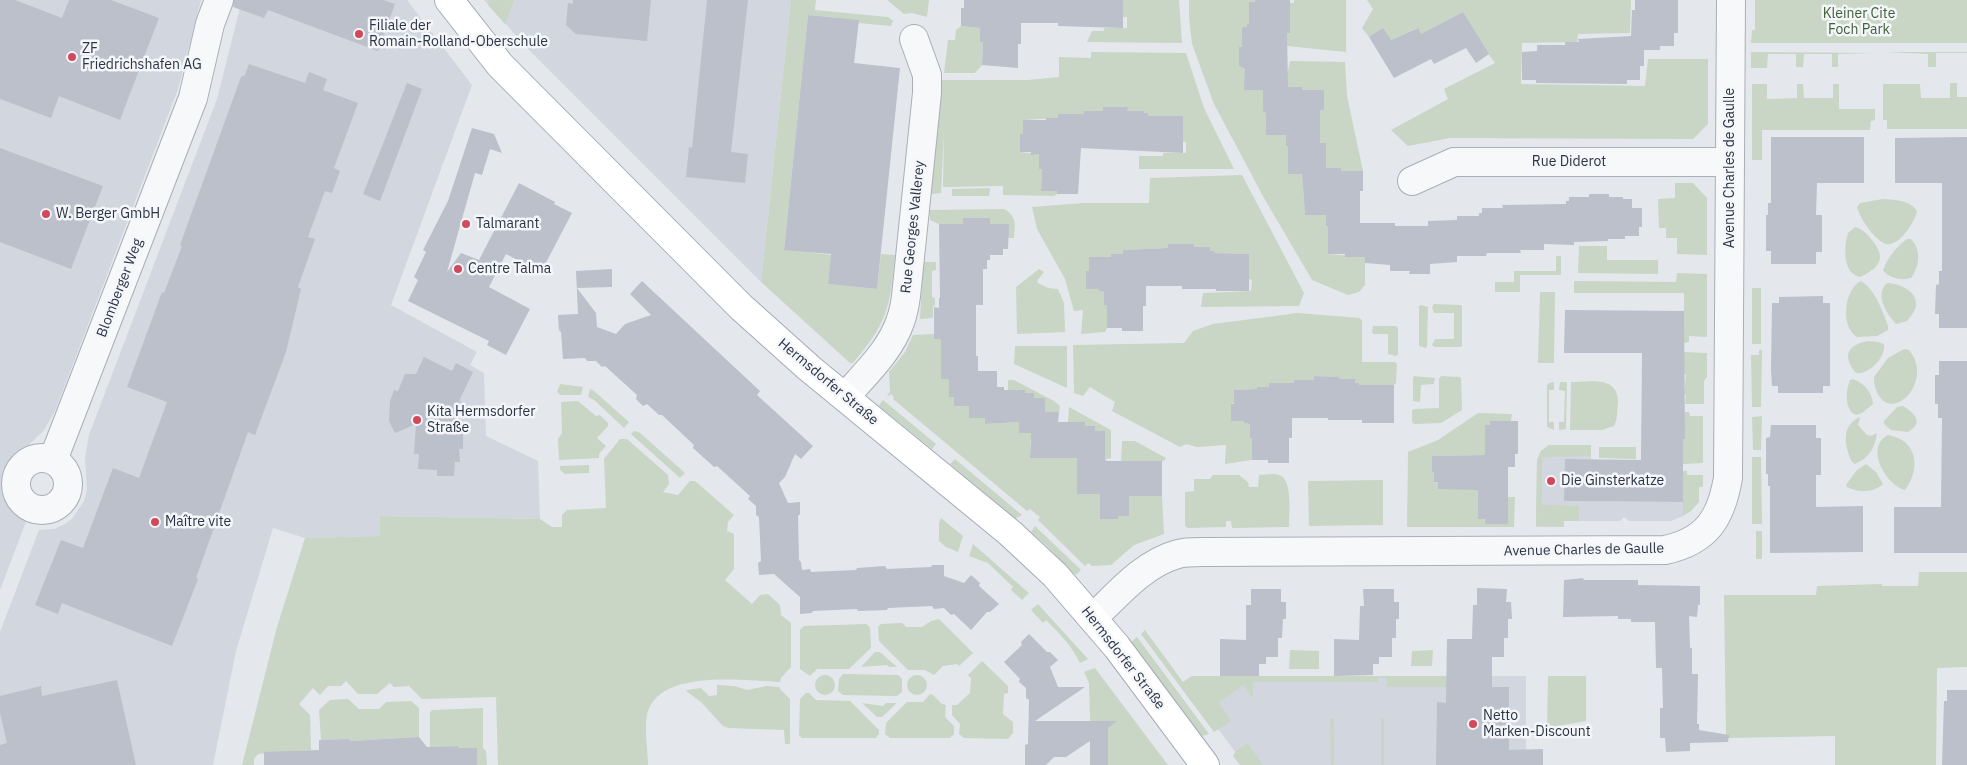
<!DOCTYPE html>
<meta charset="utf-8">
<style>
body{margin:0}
canvas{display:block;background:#e4e7ec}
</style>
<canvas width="1967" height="765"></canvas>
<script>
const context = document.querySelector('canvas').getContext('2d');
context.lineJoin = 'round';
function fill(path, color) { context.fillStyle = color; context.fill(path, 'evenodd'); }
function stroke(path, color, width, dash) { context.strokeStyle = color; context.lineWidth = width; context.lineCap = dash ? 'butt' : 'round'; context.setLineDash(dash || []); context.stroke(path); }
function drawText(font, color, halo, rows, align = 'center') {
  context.font = font + ' "IBM Plex Sans",sans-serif'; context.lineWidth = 5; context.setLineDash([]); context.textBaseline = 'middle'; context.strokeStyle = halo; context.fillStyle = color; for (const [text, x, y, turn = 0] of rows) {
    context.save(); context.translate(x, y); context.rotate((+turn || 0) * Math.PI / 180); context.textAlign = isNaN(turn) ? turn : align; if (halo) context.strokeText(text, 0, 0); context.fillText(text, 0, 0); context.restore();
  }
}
const built = new Path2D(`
 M 0,0 L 201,0 L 178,89 L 55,411 L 44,430 L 29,445 L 13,457 L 4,473 L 3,488 L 5,496 L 13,510 L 27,519 L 0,590 Z
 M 242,0 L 407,0 L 472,85 L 391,305 L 477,352 L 470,365 L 484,373 L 486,436 L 538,461 L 540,519 L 381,516 L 380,536 L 305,538 L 273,528 L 236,651 L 213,765 L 0,765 L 0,632 L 39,530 L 54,529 L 63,525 L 72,519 L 84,501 L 87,490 L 85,457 L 89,435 L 217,99 Z
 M 484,0 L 791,0 L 761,282 L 528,49 Z
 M 1549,445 L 1591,445 L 1591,459 L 1565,460 L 1565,501 L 1683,502 L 1683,516 L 1671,521 L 1629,521 L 1624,517 L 1620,521 L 1564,521 L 1564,527 L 1536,527 L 1537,460 L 1541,451 Z
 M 1192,676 L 1526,676 L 1526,765 L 1245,765 L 1183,682 Z`);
const green = new Path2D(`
 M 489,0 L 514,0 L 505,24 L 488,5 Z
 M 791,0 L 816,0 L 815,10 L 888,17 L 893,21 L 891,26 L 858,23 L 858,20 L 808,15 L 784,249 L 831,255 L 828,284 L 877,289 L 881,254 L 895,255 C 890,307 888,322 853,363 L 850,363 L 761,282 Z
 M 887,0 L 929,0 L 927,17 L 912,13 L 904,14 Z
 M 1123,0 L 1179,0 L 1182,43 L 1087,42 L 1092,31 L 1104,31 L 1104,28 L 1127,28 L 1127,17 L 1123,17 Z
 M 1189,0 L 1255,0 L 1249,24 L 1247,24 L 1247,27 L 1242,27 L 1242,47 L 1239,47 L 1239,66 L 1245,69 L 1245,90 L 1263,90 L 1266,113 L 1266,135 L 1286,134 L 1286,146 L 1289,146 L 1302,174 L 1305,215 L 1326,214 L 1326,226 L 1328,226 L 1328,254 L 1365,257 L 1365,285 L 1359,292 L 1348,295 L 1312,280 L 1264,198 L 1214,104 L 1192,44 L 1189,17 Z
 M 1294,0 L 1346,0 L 1346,52 L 1287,46 L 1287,33 L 1290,32 L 1290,13 L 1288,3 L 1294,3 Z
 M 1367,0 L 1631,0 L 1630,33 L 1578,34 L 1577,42 L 1522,43 L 1521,84 L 1645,86 L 1648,59 L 1708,59 L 1708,124 L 1693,139 L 1450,138 L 1408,146 L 1391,130 L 1448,99 L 1444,89 L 1495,63 L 1474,34 L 1463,12 L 1427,31 L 1423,38 L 1417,28 L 1391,40 L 1369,37 L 1362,28 L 1373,9 Z
 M 1755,0 L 1967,0 L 1967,43 L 1751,43 L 1752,30 L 1755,30 Z
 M 961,26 L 980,28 L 980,42 L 983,42 L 982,65 L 975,73 L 944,73 L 948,40 L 955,40 L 956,30 Z
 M 1091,52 L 1186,53 L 1204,108 L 1234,169 L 1139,169 L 1139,156 L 1163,156 L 1163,153 L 1186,153 L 1186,142 L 1183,142 L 1183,117 L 1148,116 L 1148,113 L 1144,113 L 1144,111 L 1127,111 L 1127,107 L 1103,107 L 1103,111 L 1084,111 L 1084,114 L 1058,114 L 1058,118 L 1023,120 L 1023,134 L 1020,135 L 1020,152 L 1039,154 L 1039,168 L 1042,169 L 1041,191 L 1057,191 L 1057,194 L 1054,196 L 1003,195 L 1003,186 L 943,187 L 944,131 L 941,193 L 931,194 L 942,80 L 1028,80 L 1059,77 L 1059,57 L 1091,58 Z
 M 1751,52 L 1876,53 L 1838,54 L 1838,67 L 1832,67 L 1832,54 L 1804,54 L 1803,67 L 1796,67 L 1796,54 L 1768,54 L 1767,68 L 1751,68 Z
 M 1884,52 L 1967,52 L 1967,53 L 1936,53 L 1936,67 L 1928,67 L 1928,54 Z
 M 1290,61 L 1345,62 L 1347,96 L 1363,171 L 1341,171 L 1341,168 L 1323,171 L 1326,143 L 1320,143 L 1309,124 L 1320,124 L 1320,110 L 1324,110 L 1324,90 L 1302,90 L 1302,87 L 1291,87 L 1290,90 L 1284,90 Z
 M 1950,83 L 1957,83 L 1957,97 L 1967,97 L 1967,129 L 1887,129 L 1887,120 L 1883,120 L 1883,84 L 1920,84 L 1921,98 L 1950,98 Z
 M 1752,84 L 1767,84 L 1767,99 L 1797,98 L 1797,84 L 1803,84 L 1804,98 L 1833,98 L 1833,84 L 1839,84 L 1839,109 L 1875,109 L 1875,120 L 1871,121 L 1870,130 L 1762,130 L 1762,160 L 1752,160 Z
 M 1242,175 L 1304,293 L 1299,306 L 1201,307 L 1203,293 L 1251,291 L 1252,280 L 1249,279 L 1249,254 L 1214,253 L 1214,251 L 1210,251 L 1210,247 L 1194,247 L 1193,244 L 1169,244 L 1168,248 L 1124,250 L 1123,254 L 1112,254 L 1111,257 L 1089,257 L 1089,271 L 1086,271 L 1086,288 L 1099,289 L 1099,291 L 1104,291 L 1104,305 L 1107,305 L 1107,328 L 1105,332 L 1081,334 L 1083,310 L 1074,311 L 1065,279 L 1037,229 L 1032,207 L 1083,203 L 1149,203 L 1150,178 Z
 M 1675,183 L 1693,183 L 1707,198 L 1707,255 L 1677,254 L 1677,238 L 1666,238 L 1666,228 L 1659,228 L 1658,199 L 1675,198 Z
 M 990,188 L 989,196 L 952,196 L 952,189 Z
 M 1883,199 C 1896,200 1910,200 1917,211 C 1915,222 1899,247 1886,244 C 1875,241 1859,217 1857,207 L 1860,203 Z
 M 1004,209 C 1017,216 1015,225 1014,238 L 1008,238 L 1008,224 L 990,224 L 990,218 L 964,218 L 963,228 L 953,228 L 953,224 L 939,224 L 930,220 L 930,210 Z
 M 1855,227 C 1864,228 1881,248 1880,257 C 1880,267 1867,274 1860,277 C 1842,273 1844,246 1848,233 Z
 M 1907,239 L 1911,239 C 1922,250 1919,268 1911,278 C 1902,281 1888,278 1883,270 C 1888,257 1896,247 1907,239 Z
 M 1579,246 L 1607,246 L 1607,260 L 1658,260 L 1658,274 L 1578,273 Z
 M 1556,256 L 1561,256 L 1561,275 L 1520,275 L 1520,292 L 1495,292 L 1495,282 L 1514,282 L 1514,271 L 1556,271 Z
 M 923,262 L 936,262 L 936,270 L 932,271 L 932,297 L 935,298 L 935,305 L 933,306 L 933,318 L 920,319 Z
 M 1039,269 L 1044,272 L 1037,281 L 1038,283 L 1048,288 L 1058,289 L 1064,303 L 1065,332 L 1017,334 L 1016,287 Z
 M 1677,273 L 1707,274 L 1707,337 L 1689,336 L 1689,342 L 1684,343 L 1684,293 L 1574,293 L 1574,281 L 1676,282 Z
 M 1861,281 C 1875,289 1883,312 1888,326 L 1888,330 L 1877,336 L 1857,337 C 1840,327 1844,289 1861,281 Z
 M 1887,283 C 1897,283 1916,290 1916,303 C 1917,309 1911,316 1907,321 L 1896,324 C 1887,314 1874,295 1887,283 Z
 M 1752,288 L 1761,288 L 1761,344 L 1752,344 Z
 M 1540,292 L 1555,292 L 1554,363 L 1538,363 Z
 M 1434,304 L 1461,305 L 1462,307 L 1462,346 L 1460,347 L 1435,347 L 1432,345 L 1435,339 L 1454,339 L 1454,313 L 1434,313 L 1432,307 Z
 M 1421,305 L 1428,307 L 1427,346 L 1426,348 L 1419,346 L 1419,306 Z
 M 1298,313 L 1359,318 L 1362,320 L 1362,362 L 1395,362 L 1397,364 L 1396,383 L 1394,385 L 1359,385 L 1359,383 L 1355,383 L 1355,379 L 1339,379 L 1338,377 L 1314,376 L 1314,380 L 1295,380 L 1294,383 L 1270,383 L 1269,387 L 1257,387 L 1257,389 L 1234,390 L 1234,403 L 1231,404 L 1231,421 L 1244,421 L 1244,423 L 1250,424 L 1250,438 L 1252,438 L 1252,460 L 1225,464 L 1226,445 L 1197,447 L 1186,444 L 1180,447 L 1112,411 L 1115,402 L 1090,387 L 1083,396 L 1074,393 L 1073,345 L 1184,343 L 1193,331 L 1213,324 Z
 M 1373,326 L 1396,326 L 1398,328 L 1398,354 L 1396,356 L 1388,354 L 1388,334 L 1373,334 L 1372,332 Z
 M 934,334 L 934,339 L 941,339 L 941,378 L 949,379 L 949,396 L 954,397 L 969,406 L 969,418 L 985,418 L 985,424 L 1019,422 L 1019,433 L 1034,433 L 1030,440 L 1030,458 L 1055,458 L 1079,455 L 1077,493 L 1103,490 L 1118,516 L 1129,516 L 1129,496 L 1162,496 L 1164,534 L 1134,545 L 1111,565 L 1092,566 L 1088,563 L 1085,566 L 1038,520 L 1040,517 L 1030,509 L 1027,511 L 893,399 L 894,397 L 891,394 L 889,396 L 887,395 L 890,392 L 889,372 L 905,352 L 913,335 Z
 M 1868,341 L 1878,342 L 1884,344 C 1886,357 1869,375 1856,373 C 1842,356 1847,345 1868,341 Z
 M 1015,346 L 1067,346 L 1067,388 L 1014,364 Z
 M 1904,349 L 1909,350 C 1934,380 1895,421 1879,396 C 1875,389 1874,384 1874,377 L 1888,358 Z
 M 1759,350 L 1762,350 L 1761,407 L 1752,407 L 1751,355 L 1759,355 Z
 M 1683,352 L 1707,353 L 1707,377 L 1704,381 L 1704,404 L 1685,404 L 1686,395 L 1684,395 L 1686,374 L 1683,374 Z
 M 1414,376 L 1435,378 L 1434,384 L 1421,385 L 1420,402 L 1413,401 L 1413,378 Z
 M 1441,376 L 1460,377 L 1461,378 L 1462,410 L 1441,423 L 1414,424 L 1412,422 L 1412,411 L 1414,409 L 1439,408 L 1439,379 Z
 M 1853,379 C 1864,383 1872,392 1873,404 L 1862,413 L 1856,415 L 1851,412 C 1845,403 1846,390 1850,380 Z
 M 1008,380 L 1014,380 L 1054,401 L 1060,406 L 1059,412 L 1045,412 L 1045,398 L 1034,398 L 1034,393 L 1025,393 L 1025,390 L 1008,390 Z
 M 1554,382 L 1554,390 L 1549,390 L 1549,422 L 1554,422 L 1554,430 L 1547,427 L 1547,385 L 1549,383 Z
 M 1560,382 L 1567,382 L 1566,429 L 1559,430 L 1559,422 L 1564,422 L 1565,391 L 1559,390 Z
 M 1571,382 C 1590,382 1618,375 1618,402 C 1617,411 1618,418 1614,426 L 1602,430 L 1570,430 Z
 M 560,384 L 583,387 L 581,395 L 561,395 L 557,392 Z
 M 590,389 L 594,391 L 629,422 L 624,428 L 594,400 L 588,397 Z
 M 883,400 L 936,444 L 932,449 L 880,407 L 879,405 Z
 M 578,401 L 596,416 L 600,415 L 608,423 L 608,426 L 597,438 L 606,446 L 599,454 L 599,458 L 559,460 L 558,439 L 562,433 L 561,402 Z
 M 1903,406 C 1915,413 1924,423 1908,432 L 1891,430 L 1884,424 L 1884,421 L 1897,407 Z
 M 1069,407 L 1111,430 L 1111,458 L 1103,460 L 1105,431 L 1095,431 L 1095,426 L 1085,426 L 1085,422 L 1068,422 Z
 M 1685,412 L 1689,412 L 1690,416 L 1703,416 L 1703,463 L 1683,464 L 1682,439 L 1685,438 L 1685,428 L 1684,428 Z
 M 1478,413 L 1512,414 L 1511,421 L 1490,421 L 1487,457 L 1481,457 L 1481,455 L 1432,456 L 1432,471 L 1434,472 L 1434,482 L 1481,490 L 1485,524 L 1508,524 L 1508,497 L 1515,497 L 1514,527 L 1407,527 L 1408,452 L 1438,440 Z
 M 1762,416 L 1761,450 L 1753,450 L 1752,417 Z
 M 1860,417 L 1858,425 L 1867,435 L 1871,436 L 1877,433 C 1875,448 1869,458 1855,464 L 1852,462 C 1844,446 1841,425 1860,417 Z
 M 634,431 L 639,432 L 685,473 L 680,478 L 631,434 Z
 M 1888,435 C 1918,440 1921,469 1905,490 C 1886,485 1864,447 1888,435 Z
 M 620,439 L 627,439 L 668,475 L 669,484 L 663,492 L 678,495 L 690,481 L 695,481 L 734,515 L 728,522 L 727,531 L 734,534 L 734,569 L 725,580 L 752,604 L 760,595 L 768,594 L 780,605 L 781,615 L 791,623 L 791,667 L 781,678 L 780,682 C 746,681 657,668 647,715 C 644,729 648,750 648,765 L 498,765 L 496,697 L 422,699 L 409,686 L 394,687 L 390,683 L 377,694 L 358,694 L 346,681 L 341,686 L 328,686 L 320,695 L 313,688 L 299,704 L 310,715 L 311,750 L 258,754 L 254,759 L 254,765 L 242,765 L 277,627 L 305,538 L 380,536 L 380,516 L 540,519 L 552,527 L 562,527 L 562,515 L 567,510 L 606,508 L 604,459 Z
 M 1122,441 L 1135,441 L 1166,458 L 1164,461 L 1121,461 Z
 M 1549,445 L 1591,445 L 1591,456 L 1542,457 L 1542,505 L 1579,506 L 1579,521 L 1564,521 L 1564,527 L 1536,526 L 1537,460 L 1541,451 Z
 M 1599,447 L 1636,447 L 1636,459 L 1599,458 Z
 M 1752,457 L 1761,457 L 1762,524 L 1752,524 Z
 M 955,459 L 1022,515 L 1015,519 L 950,464 Z
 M 1866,464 L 1876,472 L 1883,484 C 1873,493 1858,493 1847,487 L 1846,485 L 1856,471 Z
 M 589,465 L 589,473 L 565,474 L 560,470 L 560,466 Z
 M 1683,471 L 1687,471 L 1687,475 L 1703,475 L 1703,487 L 1699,487 L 1699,502 L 1691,511 L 1683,516 Z
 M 1213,475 L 1239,475 L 1248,482 L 1249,487 L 1258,487 L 1259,475 C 1265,475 1273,473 1279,475 C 1293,478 1289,515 1289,527 L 1232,528 L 1231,521 L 1226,521 L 1226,527 L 1188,528 L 1185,526 L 1185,492 L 1194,491 L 1194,479 L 1210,479 Z
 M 1383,480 L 1383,525 L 1309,526 L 1308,481 Z
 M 941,518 L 963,536 L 958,552 L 946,547 L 939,541 L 939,523 Z
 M 1035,526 L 1081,570 L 1076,575 L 1072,572 L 1048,547 L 1031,532 Z
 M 1756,531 L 1762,531 L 1762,559 L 1756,559 Z
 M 973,544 L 1029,593 L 1022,600 L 1011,590 L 1013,587 L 988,563 L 969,556 Z
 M 1919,572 L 1967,572 L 1967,667 L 1937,668 L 1936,765 L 1835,765 L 1835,736 L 1726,738 L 1724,595 L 1816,595 L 1817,586 L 1882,584 L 1882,586 L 1918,586 Z
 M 1038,604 L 1088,659 L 1080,663 C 1072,646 1059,633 1046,620 L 1043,623 L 1031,610 Z
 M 939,619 L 973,653 L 959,666 L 957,664 L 943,666 L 934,675 L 925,670 L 908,670 L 879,641 L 878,627 L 881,624 L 902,623 L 906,627 L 922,627 L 931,621 Z
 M 866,624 L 870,627 L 871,648 L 849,669 L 817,669 L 810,676 L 800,669 L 800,630 L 804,626 Z
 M 1145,630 L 1183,682 L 1192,676 L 1485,676 L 1483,687 L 1387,687 L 1386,678 L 1378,678 L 1378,682 L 1253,682 L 1253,698 L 1243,685 L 1219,703 L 1231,721 L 1214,732 L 1141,634 Z
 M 1137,637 L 1209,734 L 1202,736 L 1131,642 Z
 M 1290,650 L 1319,651 L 1319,669 L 1289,669 Z
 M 1433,650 L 1432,666 L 1411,666 L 1412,651 Z
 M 875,652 L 880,652 L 897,667 L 889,667 L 887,665 L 861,667 Z
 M 982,661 L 1008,686 L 1008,693 L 1004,694 L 1003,714 L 1013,722 L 1013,733 L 1008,739 L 964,738 L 959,734 L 960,724 L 952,715 L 952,705 L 957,705 L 970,693 L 971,678 L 968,675 Z
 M 1095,668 L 1168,765 L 1108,765 L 1090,721 L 1089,683 L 1084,672 Z
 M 843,674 L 898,675 L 902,679 L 902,692 L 897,696 L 843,695 L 838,691 L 839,679 Z
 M815 685a10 10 0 1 1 20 0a10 10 0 1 1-20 0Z
 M907 685a10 10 0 1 1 20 0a10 10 0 1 1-20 0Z
 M 1548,676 L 1586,676 L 1586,721 L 1547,728 Z
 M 717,685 L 735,686 L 747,690 L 767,686 L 780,687 L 780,689 L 790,699 L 790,744 L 785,744 L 784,730 L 728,728 L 723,726 L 701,702 L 686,691 L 687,690 L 701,688 L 709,696 L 717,695 Z
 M 806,693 L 809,693 L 816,700 L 850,701 L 879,730 L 879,734 L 876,738 L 802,738 L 799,735 L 800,699 Z
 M 930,694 L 933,695 L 942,704 L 946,705 L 945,717 L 954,726 L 954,734 L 950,738 L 890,738 L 885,734 L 886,723 L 907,702 L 923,702 Z
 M 348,699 L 359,709 L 379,709 L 386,702 L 411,701 L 419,708 L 419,737 L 351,741 L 349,739 L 321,740 L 319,710 L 330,700 Z
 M 862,703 L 883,706 L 886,703 L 897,703 L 882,717 L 877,717 Z
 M 483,708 L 483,748 L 486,751 L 487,765 L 477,765 L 477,748 L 459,748 L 458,746 L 430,747 L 430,712 L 432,710 Z
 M 1334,718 L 1334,765 L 1331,765 L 1330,719 Z
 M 1381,718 L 1384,718 L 1384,765 L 1381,765 Z
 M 1247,743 L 1263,765 L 1240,765 L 1233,756 L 1235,752 Z`);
const building = new Path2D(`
 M 0,0 L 15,0 L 62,18 L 69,0 L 111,0 L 159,18 L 120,120 L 59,96 L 51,118 L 0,99 Z
 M 234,0 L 383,0 L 395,4 L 378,51 L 268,10 L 264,18 L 233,7 Z
 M 573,0 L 651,0 L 647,41 L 576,34 L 566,25 L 568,3 L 573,4 Z
 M 707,0 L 748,0 L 731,152 L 748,154 L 745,183 L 686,177 L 689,147 L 692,148 Z
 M 964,0 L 1123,0 L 1123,28 L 1058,26 L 1058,23 L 1021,23 L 1021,44 L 1018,44 L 1018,68 L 982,65 L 983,42 L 980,42 L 980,28 L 961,26 L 961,8 L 964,8 Z
 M 1255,0 L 1290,0 L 1290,33 L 1287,33 L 1288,87 L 1302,87 L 1302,90 L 1324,90 L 1324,110 L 1320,110 L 1320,143 L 1326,143 L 1326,168 L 1341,168 L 1341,171 L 1363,171 L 1363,191 L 1360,191 L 1360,223 L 1395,223 L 1395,226 L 1428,226 L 1428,221 L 1457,220 L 1457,216 L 1479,216 L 1479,213 L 1482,213 L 1482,208 L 1503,208 L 1502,205 L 1566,204 L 1566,201 L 1569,201 L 1569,197 L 1589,197 L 1589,194 L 1609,194 L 1609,197 L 1623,197 L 1623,199 L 1632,199 L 1632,208 L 1642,208 L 1642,227 L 1639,227 L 1639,236 L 1625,236 L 1625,239 L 1608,239 L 1608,241 L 1574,242 L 1574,245 L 1544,244 L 1544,250 L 1520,250 L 1521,253 L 1487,253 L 1486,256 L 1457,256 L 1457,262 L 1430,264 L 1430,274 L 1409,274 L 1410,271 L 1390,271 L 1390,265 L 1365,263 L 1365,257 L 1345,257 L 1345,254 L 1328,254 L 1328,226 L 1326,226 L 1326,215 L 1305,215 L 1302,174 L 1288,174 L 1288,146 L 1286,146 L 1286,135 L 1266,135 L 1266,113 L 1263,111 L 1263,90 L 1244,90 L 1245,69 L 1239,66 L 1239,47 L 1242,47 L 1242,27 L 1247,27 L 1247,24 L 1249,24 L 1249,2 L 1255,2 Z
 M 1635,0 L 1678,0 L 1678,33 L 1674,33 L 1674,46 L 1660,46 L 1660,50 L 1644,50 L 1644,66 L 1640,66 L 1640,80 L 1627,80 L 1627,84 L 1536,83 L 1536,80 L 1522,80 L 1522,52 L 1537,51 L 1537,45 L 1565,45 L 1565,42 L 1579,42 L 1578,39 L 1631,36 L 1632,10 L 1635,10 Z
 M 1463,12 L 1489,54 L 1476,63 L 1466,48 L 1434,64 L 1431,59 L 1394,78 L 1369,37 L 1383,28 L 1391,40 L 1418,28 L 1421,34 Z
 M 808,15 L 859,20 L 854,63 L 900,68 L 877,289 L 828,284 L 831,254 L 784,250 Z
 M 249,64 L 305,83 L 309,72 L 327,79 L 323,90 L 358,103 L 334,168 L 340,171 L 332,193 L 325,191 L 308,237 L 315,239 L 298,287 L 301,289 L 286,352 L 255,435 L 248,432 L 196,578 L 198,579 L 172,646 L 62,603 L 58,614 L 35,605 L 61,540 L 83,548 L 113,468 L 139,478 L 167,402 L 127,387 L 162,292 L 164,293 L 182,246 L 180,245 L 241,77 L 245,75 Z
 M 407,83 L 422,89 L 380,201 L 363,194 Z
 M 1103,107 L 1128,107 L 1127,111 L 1144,111 L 1144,113 L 1148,113 L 1148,116 L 1183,116 L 1183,153 L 1081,148 L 1078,194 L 1057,194 L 1057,191 L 1041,191 L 1042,169 L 1039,169 L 1039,154 L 1031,155 L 1031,152 L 1020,152 L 1020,134 L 1023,134 L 1023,120 L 1046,120 L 1046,118 L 1058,118 L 1058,114 L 1084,114 L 1084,111 L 1103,111 Z
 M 472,128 L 494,134 L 502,153 L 490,149 L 482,175 L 475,173 L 447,272 L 461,253 L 479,260 L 519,183 L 555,202 L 554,204 L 572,213 L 541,272 L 506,254 L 489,287 L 530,309 L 506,355 L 487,345 L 489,341 L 408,301 L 418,280 L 414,277 L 426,252 L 423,250 L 448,201 Z
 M 1771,137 L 1864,137 L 1864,183 L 1817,183 L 1816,215 L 1822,215 L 1822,252 L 1816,252 L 1816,264 L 1771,264 L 1771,251 L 1766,251 L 1766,215 L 1768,215 L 1768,203 L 1771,203 Z
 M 1967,137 L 1967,328 L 1939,328 L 1939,314 L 1935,314 L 1936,285 L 1939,284 L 1939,271 L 1942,271 L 1942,183 L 1895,183 L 1895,138 Z
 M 0,148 L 103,186 L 71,269 L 0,242 Z
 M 963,218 L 990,218 L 990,224 L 1009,224 L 1008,249 L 1003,249 L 1003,255 L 990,255 L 990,260 L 987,260 L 987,269 L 983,269 L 983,305 L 976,305 L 976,356 L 978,356 L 978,371 L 997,371 L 997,387 L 1004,387 L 1004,390 L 1025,390 L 1025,393 L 1034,393 L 1034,398 L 1045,398 L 1045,412 L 1059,412 L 1058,422 L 1085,422 L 1085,426 L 1095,426 L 1095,431 L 1105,431 L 1105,460 L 1108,461 L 1162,461 L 1162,496 L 1129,496 L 1129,516 L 1118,516 L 1118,519 L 1100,519 L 1100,494 L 1077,494 L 1077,458 L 1030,458 L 1031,433 L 1019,433 L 1019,422 L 985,424 L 985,418 L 969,418 L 969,406 L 954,406 L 954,397 L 949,397 L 949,379 L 941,379 L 941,339 L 934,339 L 934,307 L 939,308 L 939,298 L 940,298 L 939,224 L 963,224 Z
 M 1168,244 L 1194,244 L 1194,247 L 1210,247 L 1210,251 L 1214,251 L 1214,253 L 1249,254 L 1249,291 L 1216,291 L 1216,289 L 1182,289 L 1182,286 L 1146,286 L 1146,306 L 1143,306 L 1143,331 L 1122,331 L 1122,328 L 1107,328 L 1107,305 L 1104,305 L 1104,291 L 1099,291 L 1099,289 L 1086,289 L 1086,271 L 1089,271 L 1089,257 L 1111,257 L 1111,254 L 1123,254 L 1123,250 L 1168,248 Z
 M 612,269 L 612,287 L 577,288 L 596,313 L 597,327 L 616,334 L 625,324 L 651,315 L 630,294 L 642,281 L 760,391 L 757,395 L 813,446 L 801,459 L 795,454 L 785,477 L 779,483 L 788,503 L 800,502 L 800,514 L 798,516 L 799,560 L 801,562 L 802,570 L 810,569 L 811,572 L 833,571 L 856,570 L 857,568 L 885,566 L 887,569 L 931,567 L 932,565 L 944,565 L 944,576 L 964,583 L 971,575 L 980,583 L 979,586 L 999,604 L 990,612 L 987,612 L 971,630 L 954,614 L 951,615 L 944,608 L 934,609 L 932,606 L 888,608 L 887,610 L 858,611 L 857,609 L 813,611 L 812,613 L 800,614 L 800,597 L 774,574 L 759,575 L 758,563 L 761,561 L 759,517 L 756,515 L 756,506 L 748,499 L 750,496 L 717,466 L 714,467 L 693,448 L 694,445 L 662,415 L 659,415 L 647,404 L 643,406 L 636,399 L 637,395 L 605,366 L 602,367 L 596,361 L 587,361 L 585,358 L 563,359 L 561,332 L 559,330 L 558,315 L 578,314 L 576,271 Z
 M 1823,296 L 1823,303 L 1830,303 L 1830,386 L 1823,386 L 1823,393 L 1778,393 L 1778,386 L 1772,386 L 1771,369 L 1772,303 L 1779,303 L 1779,297 Z
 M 1565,310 L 1684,311 L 1685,439 L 1683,439 L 1683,502 L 1564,501 L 1565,459 L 1641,460 L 1642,353 L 1564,353 Z
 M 424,357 L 452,371 L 456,363 L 473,372 L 459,401 L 470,407 L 442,431 L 463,434 L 463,449 L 459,449 L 460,462 L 455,462 L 454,476 L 437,476 L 437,470 L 418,469 L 419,454 L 414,454 L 416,424 L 395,433 L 389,421 L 390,401 L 394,390 L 398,391 L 405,374 L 416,374 Z
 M 1939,361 L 1967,361 L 1967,553 L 1894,553 L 1894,507 L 1941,507 L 1942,418 L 1938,418 L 1938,404 L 1935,404 L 1935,375 L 1939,375 Z
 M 1314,376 L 1339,377 L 1339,379 L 1355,379 L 1355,383 L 1359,383 L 1359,385 L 1394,385 L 1394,423 L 1362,423 L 1362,420 L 1328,420 L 1328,418 L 1292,418 L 1292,438 L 1289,438 L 1289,463 L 1268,463 L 1268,460 L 1252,460 L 1252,438 L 1250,438 L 1250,424 L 1244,423 L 1244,421 L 1231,421 L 1231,404 L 1234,404 L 1234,390 L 1257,389 L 1257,387 L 1269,387 L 1269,383 L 1294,383 L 1294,380 L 1314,380 Z
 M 1490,421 L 1518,421 L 1518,454 L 1515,454 L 1515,467 L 1508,467 L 1508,524 L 1485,524 L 1485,519 L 1478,519 L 1478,490 L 1438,489 L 1438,482 L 1434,482 L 1434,472 L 1432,472 L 1432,456 L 1485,455 L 1485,425 L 1490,425 Z
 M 1771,425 L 1816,425 L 1816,438 L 1821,438 L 1821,475 L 1816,475 L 1816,507 L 1863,506 L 1863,552 L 1770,553 L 1770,486 L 1768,486 L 1768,474 L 1766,474 L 1766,438 L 1770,437 Z
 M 1583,578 L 1584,580 L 1638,580 L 1638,585 L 1700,586 L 1700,605 L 1698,605 L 1697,617 L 1689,616 L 1690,648 L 1692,648 L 1692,674 L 1698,674 L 1697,724 L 1699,724 L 1699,730 L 1729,735 L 1728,742 L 1690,743 L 1690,751 L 1666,752 L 1665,738 L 1660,738 L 1660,708 L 1663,708 L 1662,668 L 1656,668 L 1655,622 L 1631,622 L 1631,619 L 1618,619 L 1618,616 L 1563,617 L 1564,580 Z
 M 1477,588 L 1507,589 L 1506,602 L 1511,602 L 1512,619 L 1508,619 L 1508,638 L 1504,638 L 1504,657 L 1492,657 L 1492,687 L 1509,687 L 1509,750 L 1543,749 L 1543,765 L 1436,765 L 1437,702 L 1446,703 L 1447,639 L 1472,639 L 1473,605 L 1477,605 Z
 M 1251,589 L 1281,589 L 1281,602 L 1286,602 L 1286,619 L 1283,619 L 1282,638 L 1278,638 L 1278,657 L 1266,657 L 1266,664 L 1259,664 L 1259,676 L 1220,676 L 1220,639 L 1246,640 L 1246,605 L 1251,605 Z
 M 1363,589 L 1394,589 L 1394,602 L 1399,602 L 1399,619 L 1396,619 L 1396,638 L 1392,638 L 1392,657 L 1379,657 L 1379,664 L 1373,664 L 1373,675 L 1334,676 L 1334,639 L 1359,640 L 1360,606 L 1364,606 Z
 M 1029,634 L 1047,652 L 1050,652 L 1058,660 L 1050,667 L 1058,687 L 1085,687 L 1035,721 L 1117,721 L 1108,728 L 1108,765 L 1090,765 L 1090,741 L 1066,757 L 1054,757 L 1046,765 L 1025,765 L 1025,745 L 1028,744 L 1029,700 L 1026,698 L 1026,688 L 1019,682 L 1020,679 L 1004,662 L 1022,645 L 1021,642 Z
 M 117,680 L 136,765 L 0,765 L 0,745 L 7,743 L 0,713 L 0,696 L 41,686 L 42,696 Z
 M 1947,690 L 1967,690 L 1967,765 L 1942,765 L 1944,701 L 1947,701 Z
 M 419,737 L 427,747 L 458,746 L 459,748 L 477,748 L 477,765 L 264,765 L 264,752 L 319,750 L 319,740 L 349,739 L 351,741 Z`);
const minor = new Path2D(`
 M 1412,181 L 1454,162 L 1730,162
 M 845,397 C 865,374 890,351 900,322 C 903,314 905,304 906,296 L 927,93 L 927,75 L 914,39
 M16 484a26 26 0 1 1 52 0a26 26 0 1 1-52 0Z
 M 53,460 L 193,98 L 210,24 L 219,0
 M 1093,618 C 1118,594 1144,563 1178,554 C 1185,552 1194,552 1202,552 L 1665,550 C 1707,541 1721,518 1728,478 L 1731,0`);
const major = new Path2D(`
 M 449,0 L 500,65 L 741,307 L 809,368 L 1010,533 L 1055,575 L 1117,647 L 1205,765`);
const markers = [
 [359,34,5,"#d1495b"],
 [72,57,5,"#d1495b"],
 [46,214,5,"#d1495b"],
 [466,224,5,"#d1495b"],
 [458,269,5,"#d1495b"],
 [417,420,5,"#d1495b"],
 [1551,481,5,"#d1495b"],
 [155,522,5,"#d1495b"],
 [1473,724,5,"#d1495b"]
];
const parkNames = [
 ["Kleiner Cite",1859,14],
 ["Foch Park",1859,30]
];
const poiNames = [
 ["Filiale der",369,26],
 ["Romain-Rolland-Oberschule",369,42],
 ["ZF",82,49],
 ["Friedrichshafen AG",82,65],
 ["W. Berger GmbH",56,214],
 ["Talmarant",476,224],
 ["Centre Talma",468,269],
 ["Kita Hermsdorfer",427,412],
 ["Straße",427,428],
 ["Die Ginsterkatze",1561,481],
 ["Maître vite",165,522],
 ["Netto",1483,716],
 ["Marken-Discount",1483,732]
];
const streetNames = [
 ["Rue Diderot",1569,162],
 ["Avenue Charles de Gaulle",1730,168,-90],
 ["Rue Georges Vallerey",913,227,-84],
 ["Blomberger Weg",120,288,-69],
 ["Hermsdorfer Straße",828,382,40],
 ["Avenue Charles de Gaulle",1584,550,-1],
 ["Hermsdorfer Straße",1123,658,52]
];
fill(built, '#d2d6de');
fill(green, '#c9d6c5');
fill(building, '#bbc0ca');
stroke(minor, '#a9aeb7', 30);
stroke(major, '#a3abb8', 30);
stroke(minor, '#f7f8fa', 28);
stroke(major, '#fff', 28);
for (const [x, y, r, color] of markers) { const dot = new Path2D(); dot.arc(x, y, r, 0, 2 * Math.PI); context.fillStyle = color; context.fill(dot); stroke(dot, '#f4f6f9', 2); }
drawText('14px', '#3f6138', '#f4f6f9', parkNames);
drawText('14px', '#2b3445', '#f4f6f9', poiNames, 'left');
drawText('14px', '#2b3445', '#f4f6f9', streetNames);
</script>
